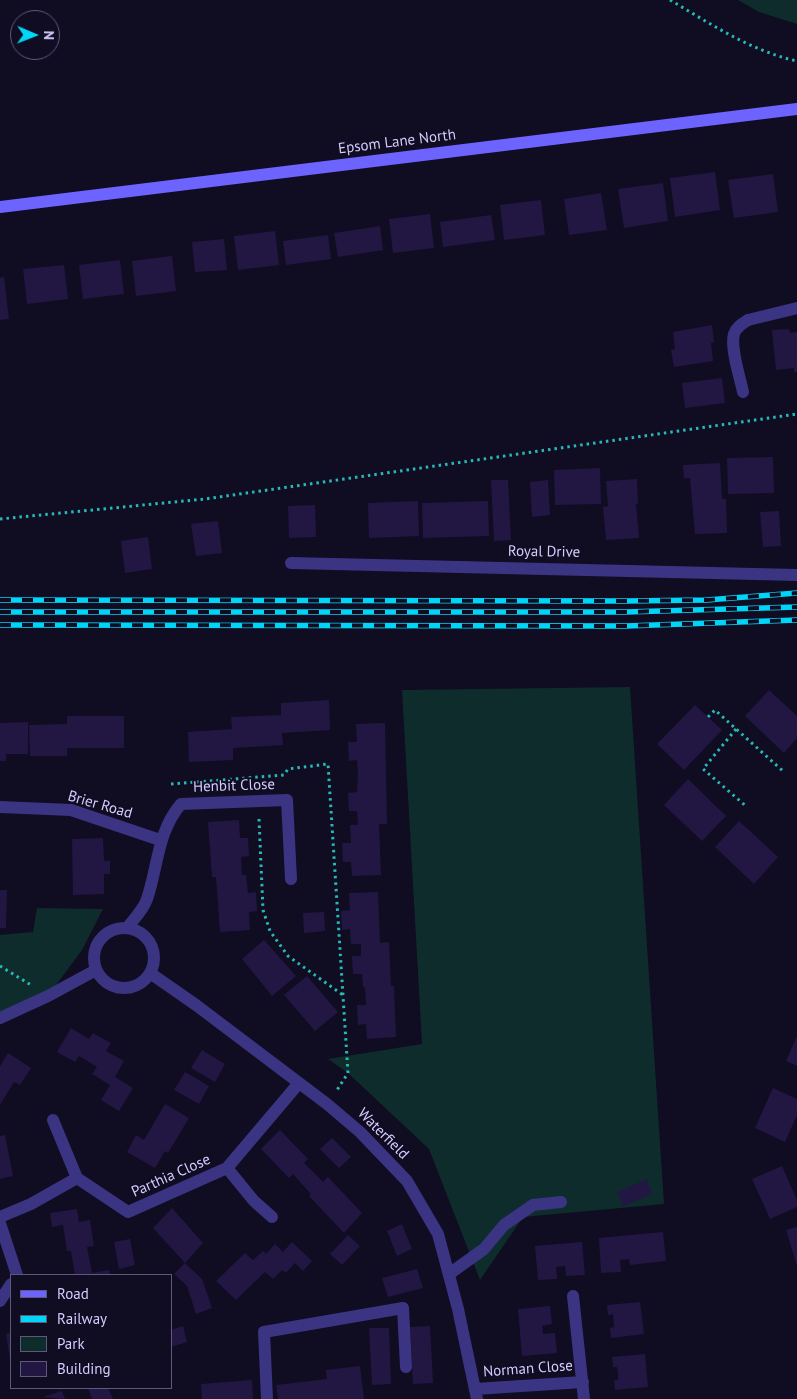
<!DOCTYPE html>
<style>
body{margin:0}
#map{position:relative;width:797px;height:1399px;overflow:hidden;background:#100c21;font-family:"PT Sans",sans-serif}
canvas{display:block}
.legend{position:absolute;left:10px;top:1274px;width:162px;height:115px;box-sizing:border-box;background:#100c21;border:1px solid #5e597a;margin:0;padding:6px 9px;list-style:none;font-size:15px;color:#d4ccff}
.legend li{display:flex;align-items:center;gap:10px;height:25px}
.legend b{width:25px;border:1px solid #5e597a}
.north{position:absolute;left:10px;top:10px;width:50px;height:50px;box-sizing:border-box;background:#100c21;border:1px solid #5e597a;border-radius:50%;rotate:91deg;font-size:14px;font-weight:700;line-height:20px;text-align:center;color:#d4ccff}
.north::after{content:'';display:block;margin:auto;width:18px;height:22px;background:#00d5f7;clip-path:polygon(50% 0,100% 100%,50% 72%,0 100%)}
</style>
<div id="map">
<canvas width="797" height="1399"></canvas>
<ul class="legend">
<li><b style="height:6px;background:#6d63ff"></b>Road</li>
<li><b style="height:6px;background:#00d5f7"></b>Railway</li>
<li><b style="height:14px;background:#0e2c2c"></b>Park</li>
<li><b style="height:14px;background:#221743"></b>Building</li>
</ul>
<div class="north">N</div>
</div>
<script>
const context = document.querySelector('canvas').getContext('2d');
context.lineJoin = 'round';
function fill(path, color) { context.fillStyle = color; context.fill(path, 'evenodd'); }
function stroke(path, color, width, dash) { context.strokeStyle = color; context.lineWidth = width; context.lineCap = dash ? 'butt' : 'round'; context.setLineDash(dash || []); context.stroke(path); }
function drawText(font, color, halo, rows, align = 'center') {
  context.font = font + ' "PT Sans",sans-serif'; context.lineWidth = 4; context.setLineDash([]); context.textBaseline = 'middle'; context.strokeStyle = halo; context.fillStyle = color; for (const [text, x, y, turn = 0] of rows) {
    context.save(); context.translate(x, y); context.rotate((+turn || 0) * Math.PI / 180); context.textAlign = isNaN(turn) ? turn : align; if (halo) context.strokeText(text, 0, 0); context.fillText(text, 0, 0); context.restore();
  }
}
const green = new Path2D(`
 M 738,0 L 797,0 L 797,24 L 759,12 Z
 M 630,687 L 664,1204 L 523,1217 L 480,1280 L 429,1149 L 348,1073 L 328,1059 L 422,1044 L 402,690 Z
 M 37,908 L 103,909 L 82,950 L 48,996 L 0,1018 L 0,935 L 33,932 Z`);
const building = new Path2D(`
 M 715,172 L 720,210 L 675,217 L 670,178 Z
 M 773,174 L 778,212 L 734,218 L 728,180 Z
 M 663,183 L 668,221 L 624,228 L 618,189 Z
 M 601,193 L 607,230 L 569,235 L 564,199 Z
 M 541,200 L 545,235 L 504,240 L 500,205 Z
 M 430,214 L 434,248 L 393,253 L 389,219 Z
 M 491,215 L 495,240 L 443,247 L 440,222 Z
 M 380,226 L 383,250 L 338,257 L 334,233 Z
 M 275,231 L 279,265 L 238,270 L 234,236 Z
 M 328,235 L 331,259 L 286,265 L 283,241 Z
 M 224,239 L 227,270 L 195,272 L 192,242 Z
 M 172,256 L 176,291 L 136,296 L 132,261 Z
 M 120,260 L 124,294 L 83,299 L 79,265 Z
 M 64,265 L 68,299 L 27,304 L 23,269 Z
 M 4,277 L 9,319 L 0,320 L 0,278 Z
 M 712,325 L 714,342 L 711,343 L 713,361 L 674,367 L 671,350 L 675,349 L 673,332 Z
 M 789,329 L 790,333 L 797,332 L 797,372 L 794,372 L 794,368 L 776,370 L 772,330 Z
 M 722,378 L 725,403 L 685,408 L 682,383 Z
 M 773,457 L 774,493 L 728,494 L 727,458 Z
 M 720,463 L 722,499 L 726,499 L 727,533 L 695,534 L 690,478 L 684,478 L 683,465 Z
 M 600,468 L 601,504 L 555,505 L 554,470 Z
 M 637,479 L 638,504 L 636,504 L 639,538 L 606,540 L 603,507 L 608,506 L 606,481 Z
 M 491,480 L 508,480 L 511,540 L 494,541 Z
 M 548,480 L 550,515 L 532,517 L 530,482 Z
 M 418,501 L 419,536 L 369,538 L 368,503 Z
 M 488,501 L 489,536 L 423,538 L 422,503 Z
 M 315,505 L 316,537 L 289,538 L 288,506 Z
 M 779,511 L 781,546 L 763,547 L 760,512 Z
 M 218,521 L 222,553 L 196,556 L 191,524 Z
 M 148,537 L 152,569 L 125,573 L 121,541 Z
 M 769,690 L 797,716 L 797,738 L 784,753 L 745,716 Z
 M 329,700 L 330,730 L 282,733 L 283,745 L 233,748 L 233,760 L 189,762 L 188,732 L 232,729 L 231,717 L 281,715 L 281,703 Z
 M 695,705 L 722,730 L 684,770 L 657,744 Z
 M 67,716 L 124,716 L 124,748 L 67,748 L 67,756 L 30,756 L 29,725 L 67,724 Z
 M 28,722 L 28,754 L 6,754 L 6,761 L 0,761 L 0,723 Z
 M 385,723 L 387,824 L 379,824 L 381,875 L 352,876 L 351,862 L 343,862 L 342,843 L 351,843 L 350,825 L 358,825 L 357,811 L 349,811 L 348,793 L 357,792 L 358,774 L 357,760 L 349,761 L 348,742 L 357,742 L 356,724 Z
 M 688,779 L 726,816 L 702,841 L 664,805 Z
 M 239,820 L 240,838 L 248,838 L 249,856 L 241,857 L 242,875 L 246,875 L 248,893 L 256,892 L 257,911 L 249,912 L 250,930 L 220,932 L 216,877 L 212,877 L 208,822 Z
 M 739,821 L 778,857 L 754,884 L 715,847 Z
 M 103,838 L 104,861 L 110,861 L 110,874 L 104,874 L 104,894 L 73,895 L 72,839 Z
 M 0,890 L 7,890 L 6,928 L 0,928 Z
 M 378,892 L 380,943 L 389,942 L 391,986 L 394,986 L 396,1037 L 367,1039 L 366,1024 L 358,1025 L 357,1005 L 366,1005 L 365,987 L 363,987 L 362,974 L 353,974 L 352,956 L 361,956 L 361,944 L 351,944 L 350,929 L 342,930 L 341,911 L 350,910 L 349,893 Z
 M 324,912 L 325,931 L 304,933 L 303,913 Z
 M 264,940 L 296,976 L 272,996 L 242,959 Z
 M 307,976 L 338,1012 L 315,1031 L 284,995 Z
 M 71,1028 L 89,1039 L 93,1033 L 111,1043 L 106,1051 L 124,1061 L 115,1077 L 133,1088 L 119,1111 L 101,1100 L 110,1085 L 92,1074 L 97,1067 L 79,1056 L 75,1062 L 57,1052 Z
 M 797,1036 L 797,1066 L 786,1061 Z
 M 202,1050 L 225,1064 L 215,1082 L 191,1068 Z
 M 8,1053 L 31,1068 L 20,1085 L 14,1082 L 0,1105 L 0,1066 Z
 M 185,1072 L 209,1086 L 199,1104 L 174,1090 Z
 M 773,1088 L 797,1099 L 797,1115 L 785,1142 L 755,1128 Z
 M 165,1104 L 189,1118 L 168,1153 L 165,1151 L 155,1168 L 127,1152 L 136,1135 L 144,1140 Z
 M 280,1130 L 308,1159 L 304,1163 L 323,1182 L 328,1177 L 362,1213 L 344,1233 L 309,1196 L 311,1194 L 293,1174 L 289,1178 L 261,1149 Z
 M 5,1135 L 13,1176 L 0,1179 L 0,1136 Z
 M 332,1138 L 351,1157 L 339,1168 L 320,1149 Z
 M 782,1166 L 797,1200 L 797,1207 L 770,1219 L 752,1179 Z
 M 647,1179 L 652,1194 L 623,1206 L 617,1192 Z
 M 172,1208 L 203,1243 L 185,1263 L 153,1228 Z
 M 77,1209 L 79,1222 L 90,1220 L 94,1246 L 87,1247 L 92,1273 L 109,1270 L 110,1275 L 75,1275 L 71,1251 L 67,1251 L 63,1225 L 52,1227 L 50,1213 Z
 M 402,1224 L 412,1249 L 397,1256 L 387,1231 Z
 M 797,1227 L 797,1266 L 786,1230 Z
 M 663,1232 L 666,1261 L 630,1265 L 629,1259 L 620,1260 L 621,1272 L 601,1273 L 599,1238 Z
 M 348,1235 L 360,1246 L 342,1265 L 330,1254 Z
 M 130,1239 L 135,1265 L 119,1269 L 114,1242 Z
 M 292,1242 L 312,1261 L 303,1271 L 295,1263 L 286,1273 L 282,1270 L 273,1279 L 265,1272 L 236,1300 L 216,1281 L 245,1253 L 253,1260 L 263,1251 L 266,1254 L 275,1244 L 283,1252 Z
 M 582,1242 L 585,1275 L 566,1276 L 565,1266 L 556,1267 L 557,1279 L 538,1280 L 535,1246 Z
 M 185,1263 L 202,1279 L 212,1308 L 196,1314 L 187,1286 L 174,1274 Z
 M 417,1269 L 423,1288 L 388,1297 L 382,1278 Z
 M 640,1302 L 644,1334 L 611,1338 L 610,1328 L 614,1327 L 613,1314 L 608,1315 L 607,1305 Z
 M 550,1306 L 552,1324 L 542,1326 L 543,1334 L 555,1333 L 557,1353 L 522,1356 L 518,1309 Z
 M 183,1326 L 187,1342 L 171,1347 L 171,1330 Z
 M 430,1326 L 433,1383 L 413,1384 L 410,1327 Z
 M 369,1328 L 389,1328 L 391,1384 L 372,1385 Z
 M 11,1333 L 11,1359 L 10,1359 L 6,1334 Z
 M 645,1354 L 648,1387 L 615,1390 L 614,1380 L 618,1380 L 618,1373 L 617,1367 L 613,1367 L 612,1357 Z
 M 360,1366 L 364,1399 L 278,1399 L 276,1385 L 327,1379 L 326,1370 Z
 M 252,1380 L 253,1399 L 202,1399 L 201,1384 Z
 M 88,1388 L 108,1388 L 113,1399 L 92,1399 Z
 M 62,1391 L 65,1399 L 43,1397 Z`);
const path = new Path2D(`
 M 670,0 C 711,24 751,51 797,61
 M 0,519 L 205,499 L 797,414
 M 708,717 L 715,710 L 784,772
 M 736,729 L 703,769 L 747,807
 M 171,784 L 284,775 L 288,769 L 328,764 L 348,1073 L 337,1090
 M 259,819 L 263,910 L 270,931 L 288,956 L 343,995
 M 0,966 L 31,985`);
const service = new Path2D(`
 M 743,392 C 740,377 730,348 734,334 C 736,327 742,324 748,320
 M 449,1274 L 484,1249 L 504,1225 L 533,1205 L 561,1202
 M 267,1399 L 264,1332 L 403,1308 L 406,1367`);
const minor = new Path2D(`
 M 748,320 L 797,308
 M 291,563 L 797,575
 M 0,807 L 71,810 L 160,840
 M 127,928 C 133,920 144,909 147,899 C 158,867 157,832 181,804 L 287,800 L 291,879
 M94 958a30 30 0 1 1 60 0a30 30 0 1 1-60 0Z
 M 150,973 L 196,1005 L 327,1104 L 360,1132 L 407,1181 L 438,1234 L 458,1309 L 477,1399
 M 0,1018 L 48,996 L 96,970
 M 53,1120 L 77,1178
 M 227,1168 L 254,1201 L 272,1217
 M 0,1217 L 31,1204 L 77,1178 L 128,1212 L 227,1168 L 299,1083
 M 0,1223 L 17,1275
 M 573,1296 L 584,1399
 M 0,1301 L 11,1284
 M 475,1389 L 583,1382`);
const secondary = new Path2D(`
 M 0,207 L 797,109`);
const rail = new Path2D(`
 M 0,600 L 626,601 L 707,600 L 797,593
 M 0,612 L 626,612 L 797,607
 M 0,625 L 626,626 L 797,620`);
const streetNames = [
 ["Epsom Lane North",397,142,-7],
 ["Royal Drive",544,552,1],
 ["Henbit Close",234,786,-2],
 ["Brier Road",100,805,16],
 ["Waterfield",383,1134,45],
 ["Parthia Close",171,1176,-24],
 ["Norman Close",528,1369,-4]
];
fill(green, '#0e2c2c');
fill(building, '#221743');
stroke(path, '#26b9b6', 3, [2.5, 4]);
stroke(service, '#3a3483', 12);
stroke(minor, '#3a3483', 12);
stroke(secondary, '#6d63ff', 12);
stroke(rail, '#00d5f7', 5.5);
stroke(rail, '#100c21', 4, [11]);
drawText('15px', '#d4ccff', '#100c21', streetNames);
</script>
